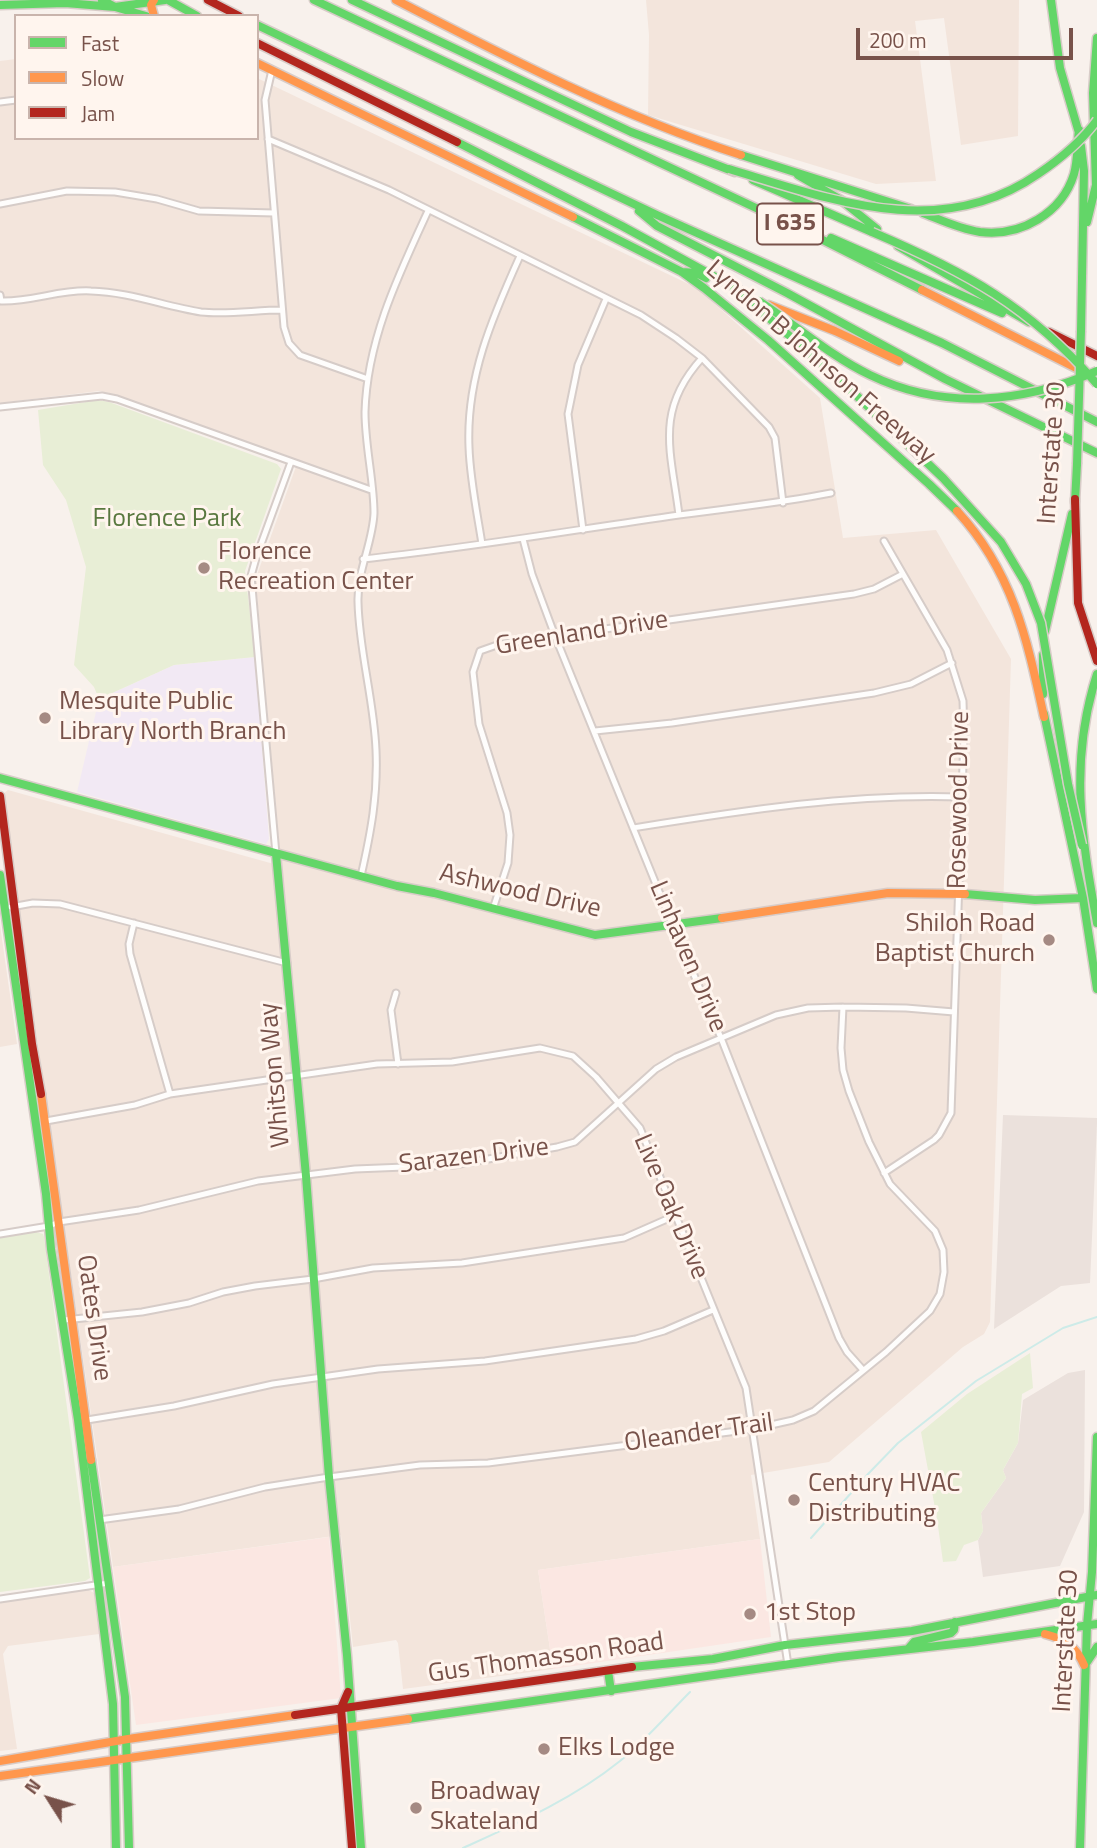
<!DOCTYPE html>
<style>
body{margin:0}
#map{position:relative;width:1097px;height:1848px;overflow:hidden;background:#f8f1ec;font-family:"Titillium Web",sans-serif}
canvas{display:block}
.legend{position:absolute;left:14px;top:14px;width:245px;height:126px;box-sizing:border-box;background:#fff5ee;border:2px solid #c9b4ac;margin:0;padding:9px 12px;list-style:none;font-size:21px;color:#78524a}
.legend li{display:flex;align-items:center;gap:14px;height:35px}
.legend b{width:35px;border:2px solid #c9b4ac}
.north{position:absolute;left:14px;top:1764px;width:70px;height:70px;-webkit-text-stroke:5px #fff5ee;paint-order:stroke;rotate:307deg;font-size:19px;font-weight:700;line-height:28px;text-align:center;color:#78524a}
.north::after{content:'';display:block;margin:auto;width:24px;height:32px;background:#78524a;clip-path:polygon(50% 0,100% 100%,50% 72%,0 100%)}
.scale{position:absolute;left:856px;top:28px;width:217px;height:32px;box-sizing:border-box;border:4px solid #78524a;border-top:0;padding-left:9px;font-size:21px;line-height:24px;white-space:nowrap;color:#78524a;-webkit-text-stroke:5px #fff5ee;paint-order:stroke}
</style>
<div id="map">
<canvas width="1097" height="1848"></canvas>
<ul class="legend">
<li><b style="height:9px;background:#63d668"></b>Fast</li>
<li><b style="height:9px;background:#ff974d"></b>Slow</li>
<li><b style="height:9px;background:#b3261e"></b>Jam</li>
</ul>
<div class="north">N</div>
<div class="scale">200 m</div>
</div>
<script>
const context = document.querySelector('canvas').getContext('2d');
context.lineJoin = 'round';
function fill(path, color) { context.fillStyle = color; context.fill(path, 'evenodd'); }
function stroke(path, color, width, dash) { context.strokeStyle = color; context.lineWidth = width; context.lineCap = dash ? 'butt' : 'round'; context.setLineDash(dash || []); context.stroke(path); }
function drawText(font, color, halo, rows, align = 'center') {
  context.font = font + ' "Titillium Web",sans-serif'; context.lineWidth = 6; context.setLineDash([]); context.textBaseline = 'middle'; context.strokeStyle = halo; context.fillStyle = color; for (const [text, x, y, turn = 0] of rows) {
    context.save(); context.translate(x, y); context.rotate((+turn || 0) * Math.PI / 180); context.textAlign = isNaN(turn) ? turn : align; if (halo) context.strokeText(text, 0, 0); context.fillText(text, 0, 0); context.restore();
  }
}
const residential = new Path2D(`
 M 646,0 L 1019,0 L 1018,136 L 961,145 L 944,18 L 915,21 L 936,181 L 876,184 L 648,115 L 649,35 Z
 M 16,59 L 16,138 L 257,138 L 257,78 L 697,288 L 820,398 L 843,538 L 936,530 L 1011,659 L 990,1322 L 984,1334 L 963,1347 L 829,1462 L 751,1475 L 760,1539 L 538,1570 L 553,1669 L 403,1689 L 398,1643 L 396,1640 L 353,1647 L 341,1535 L 113,1567 L 2,795 L 8,790 L 281,866 L 256,584 L 258,572 L 298,461 L 114,394 L 99,391 L 0,403 L 0,61 Z
 M 0,925 L 17,1044 L 0,1047 Z
 M 87,1589 L 94,1593 L 99,1634 L 8,1646 L 3,1654 L 17,1749 L 0,1751 L 0,1601 Z`);
const commercial = new Path2D(`
 M 329,1537 L 341,1698 L 136,1725 L 113,1567 Z
 M 760,1539 L 771,1637 L 553,1669 L 538,1570 Z`);
const industrial = new Path2D(`
 M 1003,1115 L 1097,1118 L 1097,1123 L 1090,1283 L 1061,1286 L 994,1329 Z
 M 1085,1370 L 1084,1512 L 1060,1566 L 983,1577 L 978,1540 L 983,1531 L 981,1513 L 1006,1478 L 1003,1470 L 1018,1443 L 1023,1400 L 1068,1373 Z`);
const education = new Path2D(`
 M 255,657 L 269,839 L 266,844 L 77,792 L 99,699 L 174,665 Z`);
const green = new Path2D(`
 M 98,400 L 109,402 L 277,464 L 281,469 L 245,571 L 255,657 L 174,665 L 99,699 L 94,687 L 74,665 L 86,567 L 66,500 L 43,465 L 38,410 Z
 M 36,1232 L 43,1234 L 44,1237 L 90,1578 L 85,1581 L 0,1592 L 0,1237 Z
 M 1030,1353 L 1033,1388 L 1022,1394 L 1018,1443 L 1003,1470 L 1006,1478 L 981,1513 L 983,1531 L 978,1540 L 964,1545 L 956,1561 L 943,1562 L 937,1519 L 921,1432 L 967,1394 Z`);
const stream = new Path2D(`
 M 811,1538 L 868,1474 L 898,1443 L 976,1381 L 1063,1328 L 1097,1317
 M 463,1848 C 518,1823 573,1799 620,1761 C 645,1741 667,1715 690,1692`);
const street = new Path2D(`
 M 272,70 L 265,100 L 284,327 L 289,343 L 300,355 L 368,379
 M 0,102 L 16,100
 M 268,139 L 389,190 L 641,315 L 676,338 L 702,358 L 769,427 L 775,438 L 783,503
 M 0,204 L 67,191 L 115,192 L 157,199 L 199,211 L 274,213
 M 0,295 L 1,301 C 32,302 61,289 91,291 C 129,292 164,306 201,312 C 227,315 256,310 282,310
 M 0,407 L 102,396 L 117,399 L 371,490
 M 679,515 C 671,451 654,411 702,358
 M 583,530 L 568,414 L 578,365 L 606,299
 M 523,539 L 532,574 L 555,636 L 673,926 L 721,1038 L 839,1338 L 847,1352 L 863,1370
 M 884,541 L 947,650 L 963,701 L 964,735 L 951,1113 L 939,1135 L 934,1140 L 884,1173
 M 482,544 C 477,512 470,479 469,447 C 466,378 492,318 520,256
 M 363,559 C 469,548 573,530 679,515 C 730,508 781,503 831,493
 M 595,731 L 672,723 L 874,693 L 911,684 L 952,663
 M 633,828 C 740,811 853,793 962,797
 M 276,854 L 251,576 L 256,558 L 291,462
 M 361,876 C 371,832 378,795 376,750 C 374,700 359,651 358,602 C 357,571 373,542 374,513 C 374,481 365,446 365,412 C 367,340 398,276 428,211
 M 11,907 L 33,903 L 60,904 L 287,963
 M 493,909 L 508,863 L 510,835 L 507,813 L 479,724 L 473,672 L 480,651 L 497,645 L 555,636 L 854,594 L 874,589 L 903,574
 M 134,923 L 129,944 L 130,954 L 170,1094
 M 396,993 L 391,1010 L 398,1064
 M 46,1121 L 135,1105 L 170,1094 L 377,1064 L 452,1062 L 540,1048 L 573,1056 L 596,1077 L 640,1128 L 746,1388 L 788,1665
 M 0,1234 L 49,1226 L 59,1222 L 139,1210 L 258,1181 L 355,1169 L 454,1165 L 557,1147 L 575,1142 L 656,1069 L 676,1057 L 776,1015 L 808,1008 L 843,1007 L 906,1008 L 954,1012
 M 64,1320 L 142,1312 L 189,1303 L 223,1292 L 255,1286 L 313,1279 L 373,1268 L 462,1263 L 624,1238 L 674,1216
 M 87,1420 L 174,1406 L 273,1384 L 378,1369 L 485,1361 L 636,1339 L 664,1331 L 713,1310
 M 99,1520 L 179,1509 L 265,1487 L 329,1477 L 420,1465 L 488,1463 L 753,1429 L 793,1420 L 814,1411 L 886,1352 L 930,1311 L 940,1294 L 944,1272 L 943,1250 L 935,1231 L 890,1184 L 869,1142 L 849,1091 L 843,1070 L 841,1048 L 843,1007
 M 0,1599 L 109,1583`);
const fast = new Path2D(`
 M 102,0 L 115,7 L 146,16
 M 168,0 L 197,16
 M 314,0 L 807,232 L 922,290
 M 352,0 L 631,132 L 735,172
 M 1051,0 L 1060,68 L 1079,133
 M 0,5 L 65,3 L 115,7 L 165,0
 M 257,25 L 657,215 L 942,343 L 1097,422
 M 457,142 L 622,226 L 741,291
 M 1081,146 L 1084,171 L 1081,331
 M 741,155 L 911,209
 M 798,175 L 841,200 L 877,229
 M 753,180 L 872,232
 M 639,211 L 657,226 L 787,293 L 945,379 L 1097,453
 M 923,213 C 941,220 960,229 980,232 C 1021,237 1062,213 1074,174 C 1078,160 1077,144 1079,130
 M 573,217 L 682,272 L 704,288 L 768,340 L 929,484 L 957,511
 M 1087,222 L 1096,185 L 1093,93 L 1097,38
 M 831,238 L 1002,313
 M 898,246 L 1029,322
 M 682,272 L 696,273 L 706,278
 M 1075,502 L 1077,464
 M 1045,631 L 1072,514
 M 1043,655 L 1043,694
 M 1097,674 C 1069,761 1081,835 1097,923
 M 1044,714 L 1083,898 L 1097,989
 M 0,778 L 397,886 L 434,893 L 595,935 L 722,918
 M 276,854 L 306,1176 L 329,1477 L 347,1655 L 361,1848
 M 0,875 L 46,1194 L 51,1249 L 78,1420 L 113,1704 L 116,1848
 M 965,894 L 1035,900 L 1083,898
 M 91,1460 L 125,1697 L 129,1848
 M 908,1649 L 914,1642 L 951,1633 L 954,1630 L 955,1622
 M 1087,1662 L 1097,1647
 M 632,1667 L 713,1659 L 785,1645 L 912,1631 L 1097,1595
 M 608,1671 L 611,1691
 M 408,1719 L 839,1657 L 973,1642 L 1097,1624
 M 1080,1848 L 1087,1625 L 1092,1572 L 1097,1437`);
const slow = new Path2D(`
 M 154,0 L 151,5 L 154,16
 M 396,0 C 508,58 620,116 741,155
 M 257,63 L 573,217
 M 922,290 L 1088,374
 M 769,305 L 835,331 L 899,361
 M 957,511 C 1013,572 1027,639 1044,717
 M 722,918 L 888,893 L 965,894
 M 41,1094 L 91,1460
 M 1045,1634 C 1064,1639 1076,1646 1084,1665
 M 0,1761 L 128,1739 L 295,1715
 M 0,1776 L 408,1719`);
const jam = new Path2D(`
 M 208,0 L 239,16
 M 257,43 L 457,142
 M 1049,332 L 1097,356
 M 1075,499 L 1078,603 L 1097,661
 M 0,796 L 32,1044 L 41,1094
 M 348,1692 L 341,1708 L 352,1848
 M 295,1715 L 632,1667`);
const fastBridge = new Path2D(`
 M 729,169 C 832,200 940,242 1038,174 C 1060,159 1081,142 1097,120
 M 872,232 C 966,272 1029,306 1097,384
 M 740,293 L 837,377 L 943,478 L 1001,542 L 1026,584 L 1041,623 L 1068,784 L 1082,845
 M 759,301 C 796,325 830,356 870,375 C 944,411 1024,403 1097,371
 M 1077,464 L 1081,331`);
const markers = [
 [204,568,7,"#a58a83"],
 [45,718,7,"#a58a83"],
 [1049,940,7,"#a58a83"],
 [794,1500,7,"#a58a83"],
 [750,1614,7,"#a58a83"],
 [544,1749,7,"#a58a83"],
 [416,1808,7,"#a58a83"]
];
const shields = [
 [790,224,66]
];
const shieldNames = [
 ["I 635",790,224]
];
const streetNames = [
 ["Lyndon B Johnson Freeway",820,363,41],
 ["Interstate 30",1053,453,-86],
 ["Greenland Drive",582,634,-9],
 ["Rosewood Drive",960,800,-89],
 ["Ashwood Drive",520,892,13],
 ["Linhaven Drive",687,957,67],
 ["Whitson Way",276,1075,-95],
 ["Sarazen Drive",474,1157,-7],
 ["Live Oak Drive",670,1207,67],
 ["Oates Drive",93,1318,82],
 ["Oleander Trail",699,1434,-8],
 ["Interstate 30",1067,1641,-87],
 ["Gus Thomasson Road",546,1659,-8]
];
const parkNames = [
 ["Florence Park",167,520]
];
const poiNames = [
 ["Florence",218,553],
 ["Recreation Center",218,583],
 ["Mesquite Public",59,703],
 ["Library North Branch",59,733],
 ["Shiloh Road",1035,925,"right"],
 ["Baptist Church",1035,955,"right"],
 ["Century HVAC",808,1485],
 ["Distributing",808,1515],
 ["1st Stop",764,1614],
 ["Elks Lodge",558,1749],
 ["Broadway",430,1793],
 ["Skateland",430,1823]
];
fill(residential, '#f3e5dc');
fill(commercial, '#fbe7e2');
fill(industrial, '#ebe1dc');
fill(education, '#f2e9f4');
fill(green, '#e8eed6');
stroke(stream, '#cdebe8', 2);
stroke(street, '#d6ccc8', 9);
stroke(fast, '#d8ccc8', 11);
stroke(slow, '#d8ccc8', 11);
stroke(jam, '#d8ccc8', 11);
stroke(street, '#fefdfc', 5);
stroke(fast, '#63d668', 8);
stroke(slow, '#ff974d', 8);
stroke(jam, '#b3261e', 8);
stroke(fastBridge, '#d8ccc8', 11, []);
stroke(fastBridge, '#63d668', 8);
for (const [x, y, r, color] of markers) { const dot = new Path2D(); dot.arc(x, y, r, 0, 2 * Math.PI); context.fillStyle = color; context.fill(dot); stroke(dot, '#fff5ee', 2.5); }
for (const [x, y, w] of shields) { const box = new Path2D(); box.roundRect(x - w / 2, y - 20.5, w, 41, 5); context.fillStyle = '#fff5ee'; context.fill(box); stroke(box, '#78524a', 2); }
drawText('bold 24px', '#78524a', null, shieldNames);
drawText('26px', '#78524a', '#fff5ee', streetNames);
drawText('26px', '#59783f', '#fff5ee', parkNames);
drawText('26px', '#78524a', '#fff5ee', poiNames, 'left');
</script>
